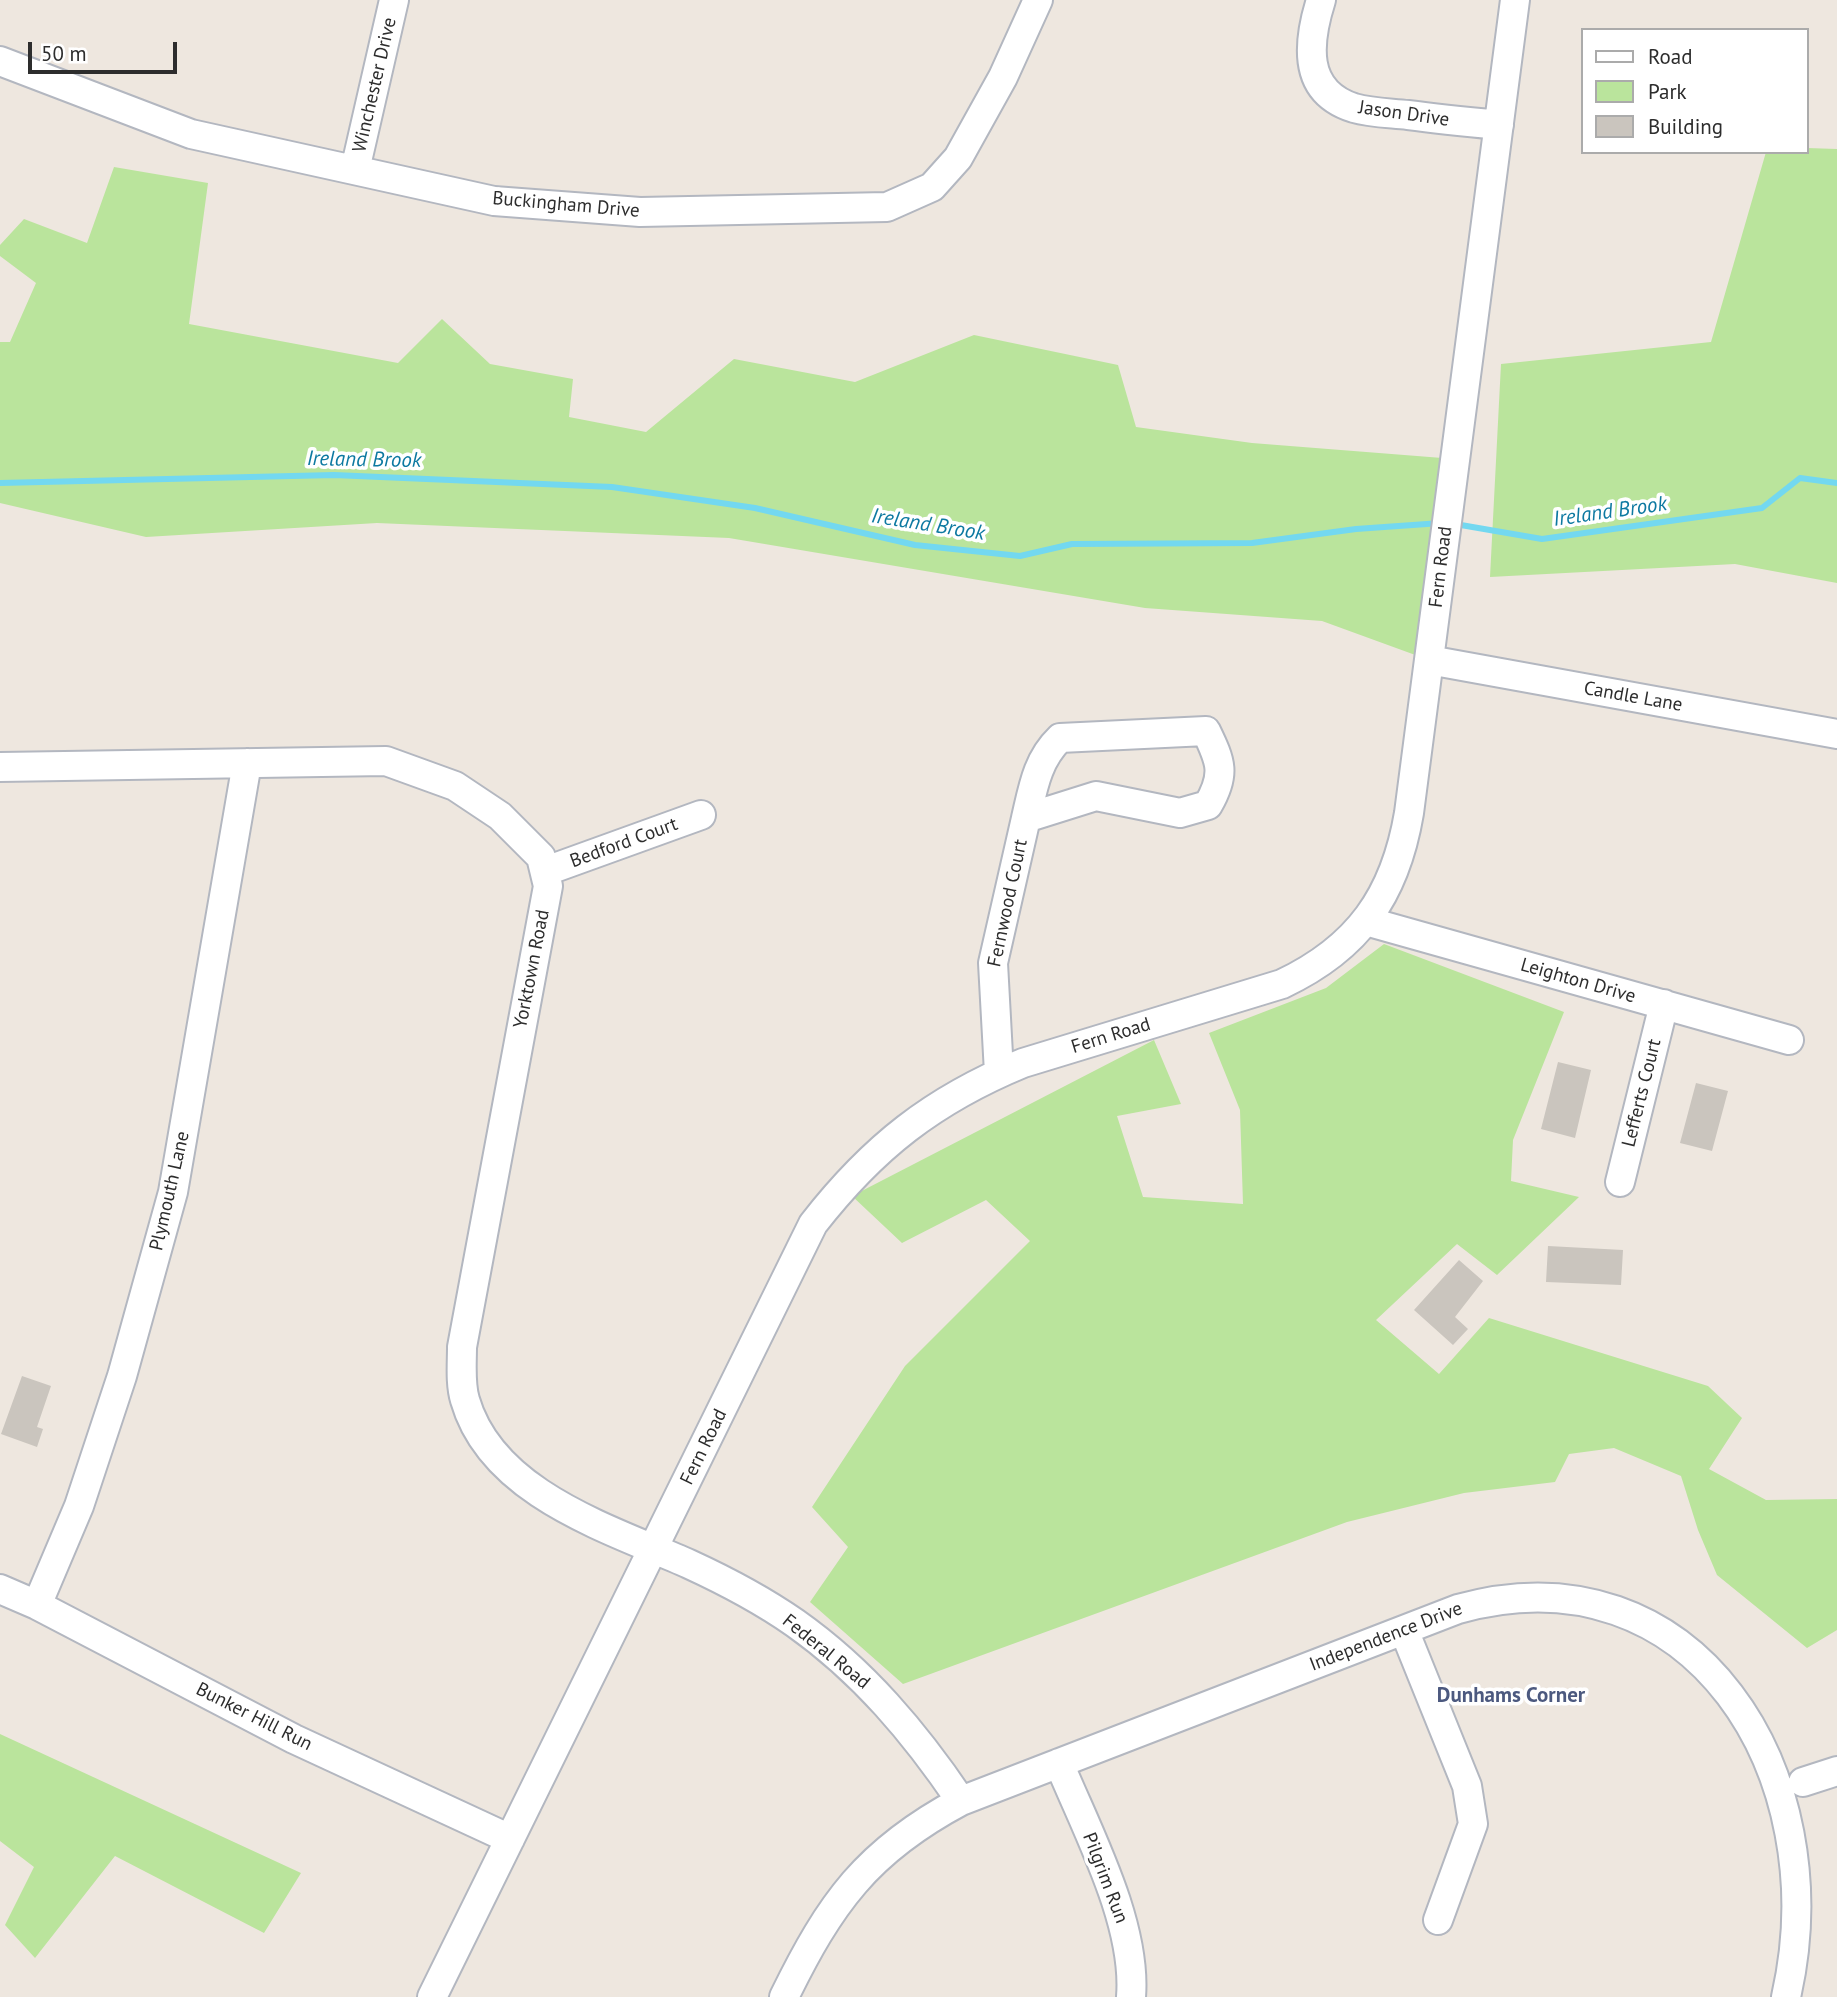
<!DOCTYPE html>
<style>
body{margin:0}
#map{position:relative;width:1837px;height:1997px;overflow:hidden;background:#eee7df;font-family:"PT Sans",sans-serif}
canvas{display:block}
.legend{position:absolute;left:1581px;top:28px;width:228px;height:126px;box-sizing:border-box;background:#fff;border:2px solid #ababab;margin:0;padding:9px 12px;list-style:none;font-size:21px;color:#2d2d2d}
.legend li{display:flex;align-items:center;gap:14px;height:35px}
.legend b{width:35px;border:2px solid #ababab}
.scale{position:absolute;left:28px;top:42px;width:149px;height:32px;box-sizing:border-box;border:4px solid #2d2d2d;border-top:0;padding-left:9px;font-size:21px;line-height:24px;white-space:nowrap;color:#2d2d2d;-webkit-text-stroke:5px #fff;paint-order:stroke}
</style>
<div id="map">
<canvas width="1837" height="1997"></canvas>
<ul class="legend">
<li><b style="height:9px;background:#fff"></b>Road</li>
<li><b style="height:19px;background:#bae49c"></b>Park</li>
<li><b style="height:19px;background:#cac5be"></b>Building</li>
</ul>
<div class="scale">50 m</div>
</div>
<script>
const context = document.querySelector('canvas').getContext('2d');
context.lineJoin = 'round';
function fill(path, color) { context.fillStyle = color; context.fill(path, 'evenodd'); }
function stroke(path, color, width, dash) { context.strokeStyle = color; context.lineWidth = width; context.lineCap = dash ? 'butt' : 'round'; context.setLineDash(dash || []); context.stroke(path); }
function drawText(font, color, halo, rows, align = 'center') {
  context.font = font + ' "PT Sans",sans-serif'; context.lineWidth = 7; context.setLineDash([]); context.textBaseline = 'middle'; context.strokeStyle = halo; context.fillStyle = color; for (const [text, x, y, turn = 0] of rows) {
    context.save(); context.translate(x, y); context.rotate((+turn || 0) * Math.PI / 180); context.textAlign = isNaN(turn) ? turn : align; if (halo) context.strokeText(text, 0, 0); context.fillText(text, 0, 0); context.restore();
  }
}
const green = new Path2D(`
 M 1807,148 L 1837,149 L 1837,583 L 1735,564 L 1490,577 L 1501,364 L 1711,342 L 1766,152 L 1807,152 Z
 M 114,167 L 208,183 L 189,324 L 398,363 L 442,319 L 490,364 L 573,379 L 569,417 L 646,432 L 734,359 L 855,382 L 974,335 L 1118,365 L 1136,427 L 1252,443 L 1455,459 L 1429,660 L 1322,621 L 1145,608 L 729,538 L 377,523 L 146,537 L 0,503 L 0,342 L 10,342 L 36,283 L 0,256 L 0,245 L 24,219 L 87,243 Z
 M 1384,944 L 1564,1012 L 1513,1140 L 1511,1181 L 1579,1197 L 1497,1275 L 1457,1244 L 1376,1320 L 1439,1374 L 1489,1318 L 1708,1386 L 1742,1418 L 1709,1469 L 1766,1500 L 1837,1499 L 1837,1630 L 1807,1648 L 1717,1575 L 1698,1530 L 1681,1476 L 1614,1448 L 1569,1454 L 1555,1482 L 1464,1493 L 1347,1522 L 903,1684 L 810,1602 L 848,1547 L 812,1507 L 905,1366 L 1030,1241 L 986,1200 L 902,1243 L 852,1196 L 1154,1040 L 1181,1104 L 1117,1116 L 1143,1197 L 1243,1204 L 1240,1110 L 1209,1033 L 1326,988 Z
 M 0,1734 L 301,1873 L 264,1933 L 115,1856 L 35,1958 L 5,1925 L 34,1867 L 0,1841 Z`);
const stream = new Path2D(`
 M 0,483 L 334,475 L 612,487 L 755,508 L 915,545 L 1020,556 L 1072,544 L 1252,543 L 1356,529 L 1441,523
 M 1455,524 L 1542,539 L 1762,508 L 1800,478 L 1837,483`);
const building = new Path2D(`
 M 1558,1062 L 1591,1070 L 1575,1138 L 1541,1129 Z
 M 1696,1083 L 1728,1091 L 1712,1151 L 1680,1143 Z
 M 1548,1246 L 1623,1250 L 1621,1285 L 1546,1282 Z
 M 1459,1260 L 1483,1281 L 1455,1317 L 1468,1329 L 1453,1345 L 1414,1310 Z
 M 22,1376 L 51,1386 L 37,1427 L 43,1429 L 37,1447 L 1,1434 Z`);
const minor = new Path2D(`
 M 1321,0 C 1308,41 1301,91 1354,108 C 1371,113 1390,113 1408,115 C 1438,119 1468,122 1499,125
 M 0,61 L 191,134 L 494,201 L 640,212 L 887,207 L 932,187 L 958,158 L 1003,77 L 1038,0
 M 355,170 L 394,0
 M 1429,660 L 1837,734
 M 1206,731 C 1221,762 1226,774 1208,805 L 1180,813 L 1096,796 L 1026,818 C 1033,788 1037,760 1060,738 Z
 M 0,767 L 386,761 L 455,786 L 500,816 L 541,857 L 548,886 L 462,1347 C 462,1363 460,1384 465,1400 C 492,1494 610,1529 689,1564 C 726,1581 762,1600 795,1623 C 863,1671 915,1733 961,1801
 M 546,871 L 701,815
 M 1366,921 L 1789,1040
 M 999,1073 L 993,963 L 1026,818
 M 1620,1182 L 1664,1004
 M 0,1589 L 37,1605 L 294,1739 L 510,1839
 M 37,1605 L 79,1506 L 122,1376 L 173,1192 L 247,763
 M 1404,1630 L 1467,1786 L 1473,1824 L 1438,1920
 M 1059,1763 C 1087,1831 1137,1923 1131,1997
 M 1803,1782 L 1837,1771
 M 432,1997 L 813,1224 C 873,1147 933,1100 1023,1063 L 1282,984 C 1358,948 1395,896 1409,813 L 1515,0
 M 784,1997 C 830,1903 867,1851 961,1801 L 1458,1609 C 1694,1543 1837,1774 1786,1997`);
const streetNames = [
 ["Winchester Drive",375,85,-77],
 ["Jason Drive",1404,114,8],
 ["Buckingham Drive",566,205,5],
 ["Fern Road",1441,567,-83],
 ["Candle Lane",1633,697,10],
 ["Bedford Court",624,843,-20],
 ["Fernwood Court",1008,903,-78],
 ["Yorktown Road",532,969,-79],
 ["Leighton Drive",1578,981,16],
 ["Fern Road",1111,1036,-17],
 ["Lefferts Court",1642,1093,-76],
 ["Plymouth Lane",170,1191,-77],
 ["Fern Road",704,1447,-64],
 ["Independence Drive",1386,1637,-21],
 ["Federal Road",826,1652,39],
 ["Bunker Hill Run",254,1717,27],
 ["Pilgrim Run",1105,1878,69]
];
const waterNames = [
 ["Ireland Brook",364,460,1],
 ["Ireland Brook",1610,512,-8],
 ["Ireland Brook",928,525,9]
];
const neighbourhoodNames = [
 ["Dunhams Corner",1511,1696]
];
fill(green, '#bae49c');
stroke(stream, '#73d8f0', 6);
fill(building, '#cac5be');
stroke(minor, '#b3b7c0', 32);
stroke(minor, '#fff', 28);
drawText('19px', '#2d2d2d', '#fff', streetNames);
drawText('italic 21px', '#0d79a1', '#fff', waterNames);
drawText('bold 21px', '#4c597f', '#fff', neighbourhoodNames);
</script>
